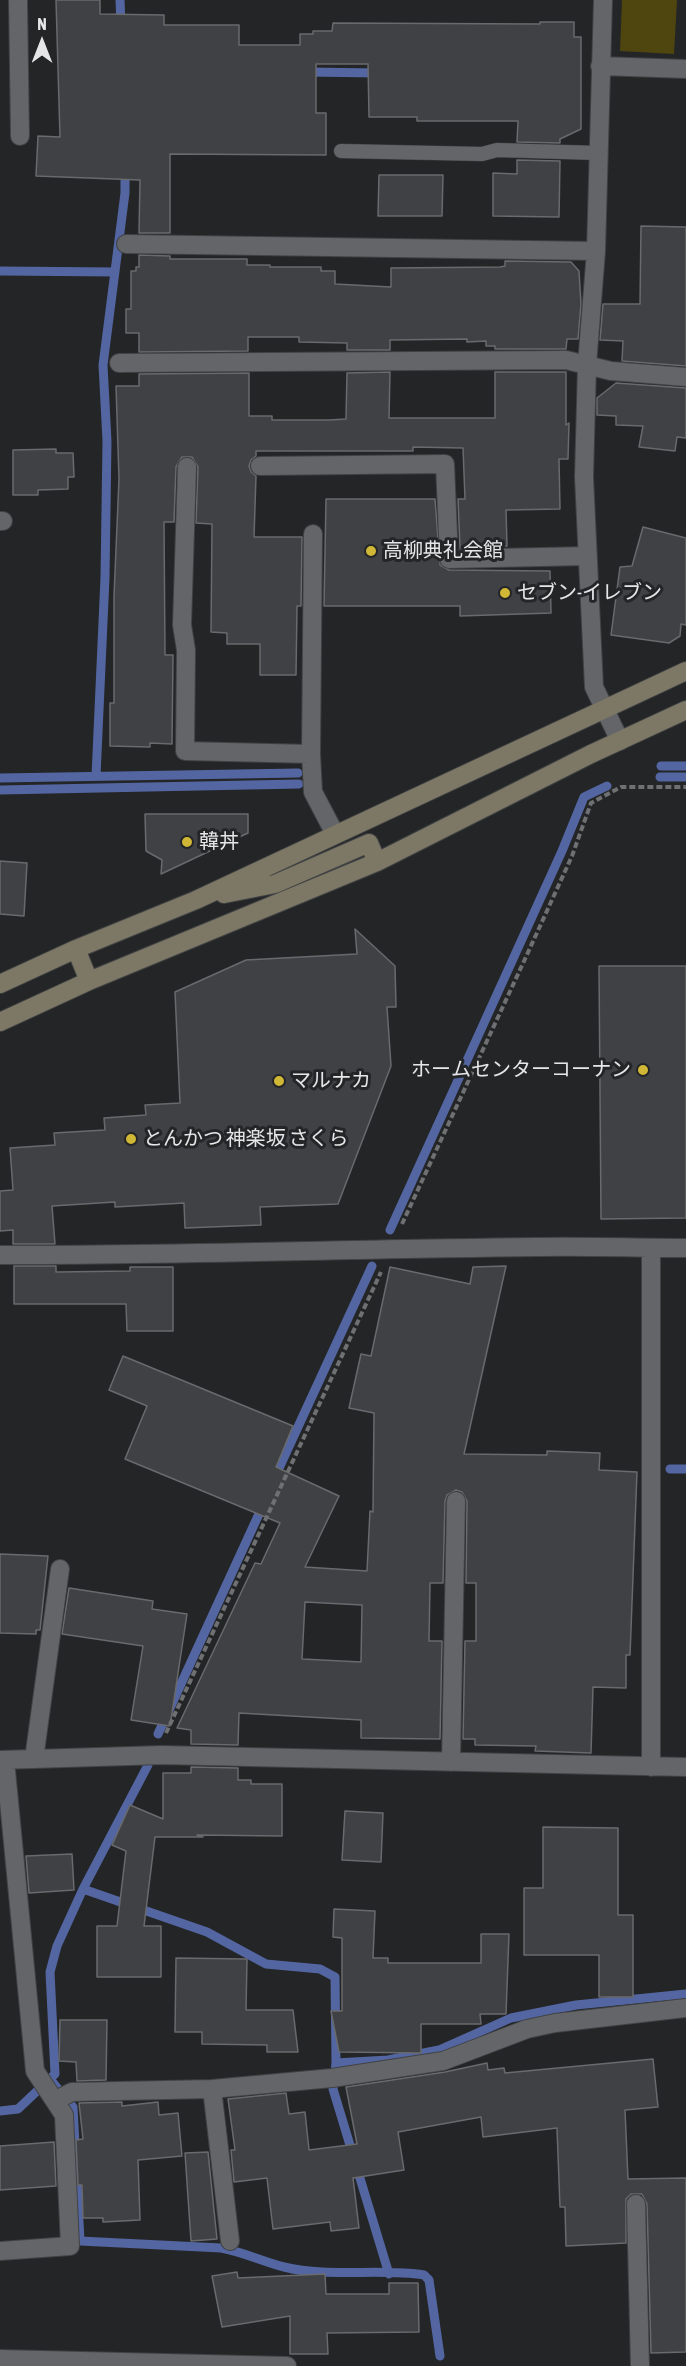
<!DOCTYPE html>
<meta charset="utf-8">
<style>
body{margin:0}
#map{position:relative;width:686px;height:2366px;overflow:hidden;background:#242527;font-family:"Asap Condensed",sans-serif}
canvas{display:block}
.north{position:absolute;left:12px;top:12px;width:60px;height:60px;-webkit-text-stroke:4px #242527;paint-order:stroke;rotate:0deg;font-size:16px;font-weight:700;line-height:24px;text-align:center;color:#e6e6e8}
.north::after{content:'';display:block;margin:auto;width:21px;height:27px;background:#e6e6e8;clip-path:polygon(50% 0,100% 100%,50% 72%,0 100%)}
</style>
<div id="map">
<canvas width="686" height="2366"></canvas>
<div class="north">N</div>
</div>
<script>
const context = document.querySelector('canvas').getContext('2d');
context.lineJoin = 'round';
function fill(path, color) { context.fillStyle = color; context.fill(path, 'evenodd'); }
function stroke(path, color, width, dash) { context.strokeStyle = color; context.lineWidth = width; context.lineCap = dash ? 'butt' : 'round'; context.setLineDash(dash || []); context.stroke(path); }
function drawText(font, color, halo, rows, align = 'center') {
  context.font = font + ' "Asap Condensed","Noto Sans JP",sans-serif'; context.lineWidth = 6; context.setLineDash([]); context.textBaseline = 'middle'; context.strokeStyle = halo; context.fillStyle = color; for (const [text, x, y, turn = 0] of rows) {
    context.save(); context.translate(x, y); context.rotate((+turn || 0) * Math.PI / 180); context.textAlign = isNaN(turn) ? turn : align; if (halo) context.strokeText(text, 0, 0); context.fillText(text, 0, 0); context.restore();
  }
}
const green = new Path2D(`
 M 622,0 L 677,0 L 674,54 L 620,51 Z`);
const stream = new Path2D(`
 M 120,0 L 121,25
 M 306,72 L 379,73
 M 0,271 L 115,272
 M 661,766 L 686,766
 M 96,776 L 105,578 L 107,441 L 103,365 L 125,193 L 125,167
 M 660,777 L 686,777
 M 0,778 L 298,773
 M 0,790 L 299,784
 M 390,1230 L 562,851 L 584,797 L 607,786
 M 670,1469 L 686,1469
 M 274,1479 L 372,1266
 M 158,1734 L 264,1503
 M 83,1889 L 207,1932 L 266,1964 L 320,1969 L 335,1977 L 336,2063 L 333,2089 L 389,2274
 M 336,2063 L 388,2060 L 439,2050 L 511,2018 L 576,2005 L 686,1994
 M 50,2079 L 73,2107 L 80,2241 L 221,2248 C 244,2252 263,2262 284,2267 C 329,2278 379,2268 424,2275 L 429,2280 L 440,2356
 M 0,2111 L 18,2109 L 55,2074 L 50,1972 L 57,1946 L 83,1889 L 148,1765`);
const building = new Path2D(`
 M 56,0 L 100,0 L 100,14 L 164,15 L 164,25 L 239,25 L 239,45 L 300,45 L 300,34 L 313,34 L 313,31 L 332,31 L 333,23 L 540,24 L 540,22 L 574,22 L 574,37 L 581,37 L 581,129 L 560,139 L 560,143 L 517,142 L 518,121 L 417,121 L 417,117 L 369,117 L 368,64 L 316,64 L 316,113 L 326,113 L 326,155 L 170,154 L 170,233 L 139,233 L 140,180 L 36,176 L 38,136 L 60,137 Z
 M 517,160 L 560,161 L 559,217 L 493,216 L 493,173 L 517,174 Z
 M 379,175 L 443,175 L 442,216 L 378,216 Z
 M 641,226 L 686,227 L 686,366 L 622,361 L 623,341 L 600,340 L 603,304 L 640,304 Z
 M 139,255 L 170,256 L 170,259 L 247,259 L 247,265 L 270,265 L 270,267 L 321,267 L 321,271 L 335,271 L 335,284 L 391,287 L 391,268 L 500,267 L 505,266 L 505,261 L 571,262 L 579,271 L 581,304 L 578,339 L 567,339 L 566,349 L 495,349 L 495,346 L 486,346 L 486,341 L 467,342 L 467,339 L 390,340 L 390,350 L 347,350 L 347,343 L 299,342 L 299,337 L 248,337 L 248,351 L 139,352 L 139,333 L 126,333 L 126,309 L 131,309 L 131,271 L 136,271 L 136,267 L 139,267 Z
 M 390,372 L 389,418 L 495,418 L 495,372 L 566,372 L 566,425 L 569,423 L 568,459 L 559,459 L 560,509 L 506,510 L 507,546 L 460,548 L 458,499 L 465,499 L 463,448 L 413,447 L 413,451 L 256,451 L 256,456 L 251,460 L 249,466 L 251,472 L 256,476 L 254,537 L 302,537 L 301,606 L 297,606 L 296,675 L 260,675 L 260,644 L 227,644 L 227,633 L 211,632 L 212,524 L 196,523 L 198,467 L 192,457 L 182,457 L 176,467 L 174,522 L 164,522 L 165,655 L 173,655 L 172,744 L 150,743 L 150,747 L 110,746 L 110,703 L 114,703 L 114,596 L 119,479 L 116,386 L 139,386 L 139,374 L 249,373 L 249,416 L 272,416 L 272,420 L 329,420 L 346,419 L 347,373 Z
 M 616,383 L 686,388 L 686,438 L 677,437 L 675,451 L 639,447 L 643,426 L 616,425 L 616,416 L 597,415 L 597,398 Z
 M 56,449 L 56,453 L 73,453 L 74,477 L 68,477 L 68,489 L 38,490 L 38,495 L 13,495 L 13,450 Z
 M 326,499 L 435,499 L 440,565 L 449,570 L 550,571 L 551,613 L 460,616 L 460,606 L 324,606 Z
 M 643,527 L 686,538 L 686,625 L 681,624 L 680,636 L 669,643 L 611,635 L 620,567 L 632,566 Z
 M 145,814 L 248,814 L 248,833 L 161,874 L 162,860 L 146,851 Z
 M 0,861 L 27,863 L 24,916 L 0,914 Z
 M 355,929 L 395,966 L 396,1007 L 387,1007 L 391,1066 L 338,1204 L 260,1207 L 261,1225 L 185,1228 L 184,1203 L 115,1207 L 115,1202 L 52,1206 L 55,1244 L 13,1244 L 13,1230 L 0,1231 L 0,1191 L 13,1190 L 10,1148 L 55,1145 L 54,1133 L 105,1130 L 104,1118 L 146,1115 L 145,1105 L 180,1103 L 175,992 L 246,960 L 357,954 Z
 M 599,966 L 686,966 L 686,1218 L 601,1219 Z
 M 14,1266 L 56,1266 L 56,1272 L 130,1271 L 130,1267 L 173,1267 L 173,1331 L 127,1331 L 126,1304 L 14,1304 Z
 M 506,1266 L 464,1454 L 547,1455 L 547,1451 L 600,1453 L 599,1470 L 637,1472 L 630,1655 L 626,1655 L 626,1688 L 593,1687 L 591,1753 L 535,1751 L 536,1746 L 475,1745 L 475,1739 L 463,1739 L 465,1641 L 476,1641 L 476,1583 L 466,1583 L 467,1501 L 462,1492 L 456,1490 L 447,1495 L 445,1501 L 443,1583 L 430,1583 L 429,1641 L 442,1641 L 440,1739 L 361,1738 L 361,1720 L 239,1713 L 238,1745 L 191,1744 L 191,1730 L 177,1728 L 255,1563 L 261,1564 L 280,1523 L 125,1459 L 147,1406 L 109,1390 L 123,1356 L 293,1426 L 276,1467 L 339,1496 L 305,1567 L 367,1571 L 370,1511 L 373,1512 L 374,1413 L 349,1408 L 361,1354 L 371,1356 L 390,1267 L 470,1284 L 473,1267 ZM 305,1602 L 362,1605 L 361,1662 L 302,1659 Z
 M 0,1554 L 48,1556 L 40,1630 L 36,1630 L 36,1634 L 0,1633 Z
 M 69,1588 L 153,1601 L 152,1609 L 187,1614 L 170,1726 L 131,1720 L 143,1646 L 62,1634 Z
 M 191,1767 L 238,1768 L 238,1780 L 251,1780 L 251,1784 L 282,1784 L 282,1836 L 197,1835 L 203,1837 L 155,1837 L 144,1926 L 161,1926 L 161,1977 L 97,1977 L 97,1926 L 117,1926 L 126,1851 L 112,1845 L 130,1805 L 163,1819 L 163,1773 L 191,1773 Z
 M 345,1811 L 383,1813 L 381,1862 L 342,1860 Z
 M 543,1827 L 618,1828 L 618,1915 L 633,1915 L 633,1997 L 599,1997 L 599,1955 L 524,1955 L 524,1888 L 543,1888 Z
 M 72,1854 L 74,1890 L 29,1893 L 26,1856 Z
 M 334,1909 L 375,1911 L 373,1958 L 388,1958 L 388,1963 L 481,1963 L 481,1934 L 509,1934 L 506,2014 L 480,2014 L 481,2024 L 421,2024 L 421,2053 L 339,2052 L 331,2011 L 342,2011 L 342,1938 L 333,1937 Z
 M 176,1958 L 247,1959 L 246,2010 L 293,2010 L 298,2052 L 267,2052 L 267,2045 L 202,2044 L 202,2032 L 175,2032 Z
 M 60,2020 L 107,2020 L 106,2080 L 77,2081 L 76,2062 L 59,2061 Z
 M 653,2059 L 658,2107 L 625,2110 L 628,2179 L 686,2178 L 686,2352 L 651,2353 L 647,2204 L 642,2194 L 631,2194 L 626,2199 L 626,2243 L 566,2246 L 565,2207 L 560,2207 L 557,2128 L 483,2137 L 481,2117 L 398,2132 L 404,2170 L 353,2178 L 359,2228 L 331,2231 L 330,2222 L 273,2229 L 267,2178 L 234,2182 L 231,2150 L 235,2150 L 228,2099 L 286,2093 L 289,2114 L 305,2112 L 309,2150 L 357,2144 L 346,2087 L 445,2072 L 487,2063 L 488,2070 L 504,2068 L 505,2073 Z
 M 122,2102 L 122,2106 L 158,2102 L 159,2115 L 178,2113 L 182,2156 L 138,2160 L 140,2220 L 103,2222 L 103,2218 L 83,2218 L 82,2185 L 78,2185 L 76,2140 L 83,2139 L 79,2103 Z
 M 54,2142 L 56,2186 L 0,2190 L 0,2146 Z
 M 208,2152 L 217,2239 L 191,2241 L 185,2153 Z
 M 237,2272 L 238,2278 L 325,2274 L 326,2294 L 389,2294 L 389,2283 L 418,2283 L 419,2332 L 327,2333 L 328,2354 L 290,2354 L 290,2316 L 222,2327 L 212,2276 Z`);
const path = new Path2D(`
 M 402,1224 L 525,959 L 572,856 L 591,803 L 621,787 L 686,787
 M 166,1733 L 381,1272`);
const lane = new Path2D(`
 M 341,151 L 482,154 L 497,150 L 598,153`);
const street = new Path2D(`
 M 18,0 L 20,136
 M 603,0 L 596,251 L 587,365 L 584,477 L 594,687 L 620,741
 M 600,66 L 686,69
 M 126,244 L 596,251
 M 119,363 L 566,360 L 611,371 L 686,377
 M 260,466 L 445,464 L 449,559 L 587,556
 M 187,467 L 182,625 L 186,650 L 185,751 L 311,754 L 313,534
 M 0,521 L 3,521
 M 311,754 L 313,792 L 335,834
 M 651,1248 L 651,1767
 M 0,1255 C 179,1255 357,1249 536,1247 C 586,1246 636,1248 686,1248
 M 34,1759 L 60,1569
 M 0,1760 L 162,1755 L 686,1767
 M 451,1762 L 456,1501
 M 212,2089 L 230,2241
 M 56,2100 L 72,2092 L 212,2089 L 332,2078 L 443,2061 L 527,2029 L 555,2023 L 686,2008
 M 636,2204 L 640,2366
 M 0,2251 L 70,2246 L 64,2115 L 35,2071 L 5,1760
 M 0,2359 L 287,2366`);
const secondary = new Path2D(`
 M 224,894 L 275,884 L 369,843 L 377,862
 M 76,949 L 89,981
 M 0,984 L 76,949 L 196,900 L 686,671
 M 0,1022 L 89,981 L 377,862 L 591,754 L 686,710`);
const markers = [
 [371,551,6,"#d0b836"],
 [505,593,6,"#d0b836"],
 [187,842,6,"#d0b836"],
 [643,1070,6,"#d0b836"],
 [279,1081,6,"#d0b836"],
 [131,1139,6,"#d0b836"]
];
const poiNames = [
 ["高柳典礼会館",383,551],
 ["セブン-イレブン",517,593],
 ["韓丼",199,842],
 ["ホームセンターコーナン",631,1070,"right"],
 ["マルナカ",291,1081],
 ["とんかつ 神楽坂 さくら",143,1139]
];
fill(green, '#4f450f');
stroke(stream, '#5366a1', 9);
fill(building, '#404144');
stroke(building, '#696a6d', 1.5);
stroke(lane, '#414244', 15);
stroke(street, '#414244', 20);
stroke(secondary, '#414244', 20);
stroke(path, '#6f7072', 4, [6, 3]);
stroke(lane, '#646568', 14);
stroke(street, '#646568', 18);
stroke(secondary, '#7c7865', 18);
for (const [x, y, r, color] of markers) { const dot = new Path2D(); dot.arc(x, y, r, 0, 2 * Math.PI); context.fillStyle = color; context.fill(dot); stroke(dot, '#242527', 2); }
drawText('20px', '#e6e6e8', '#242527', poiNames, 'left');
</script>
